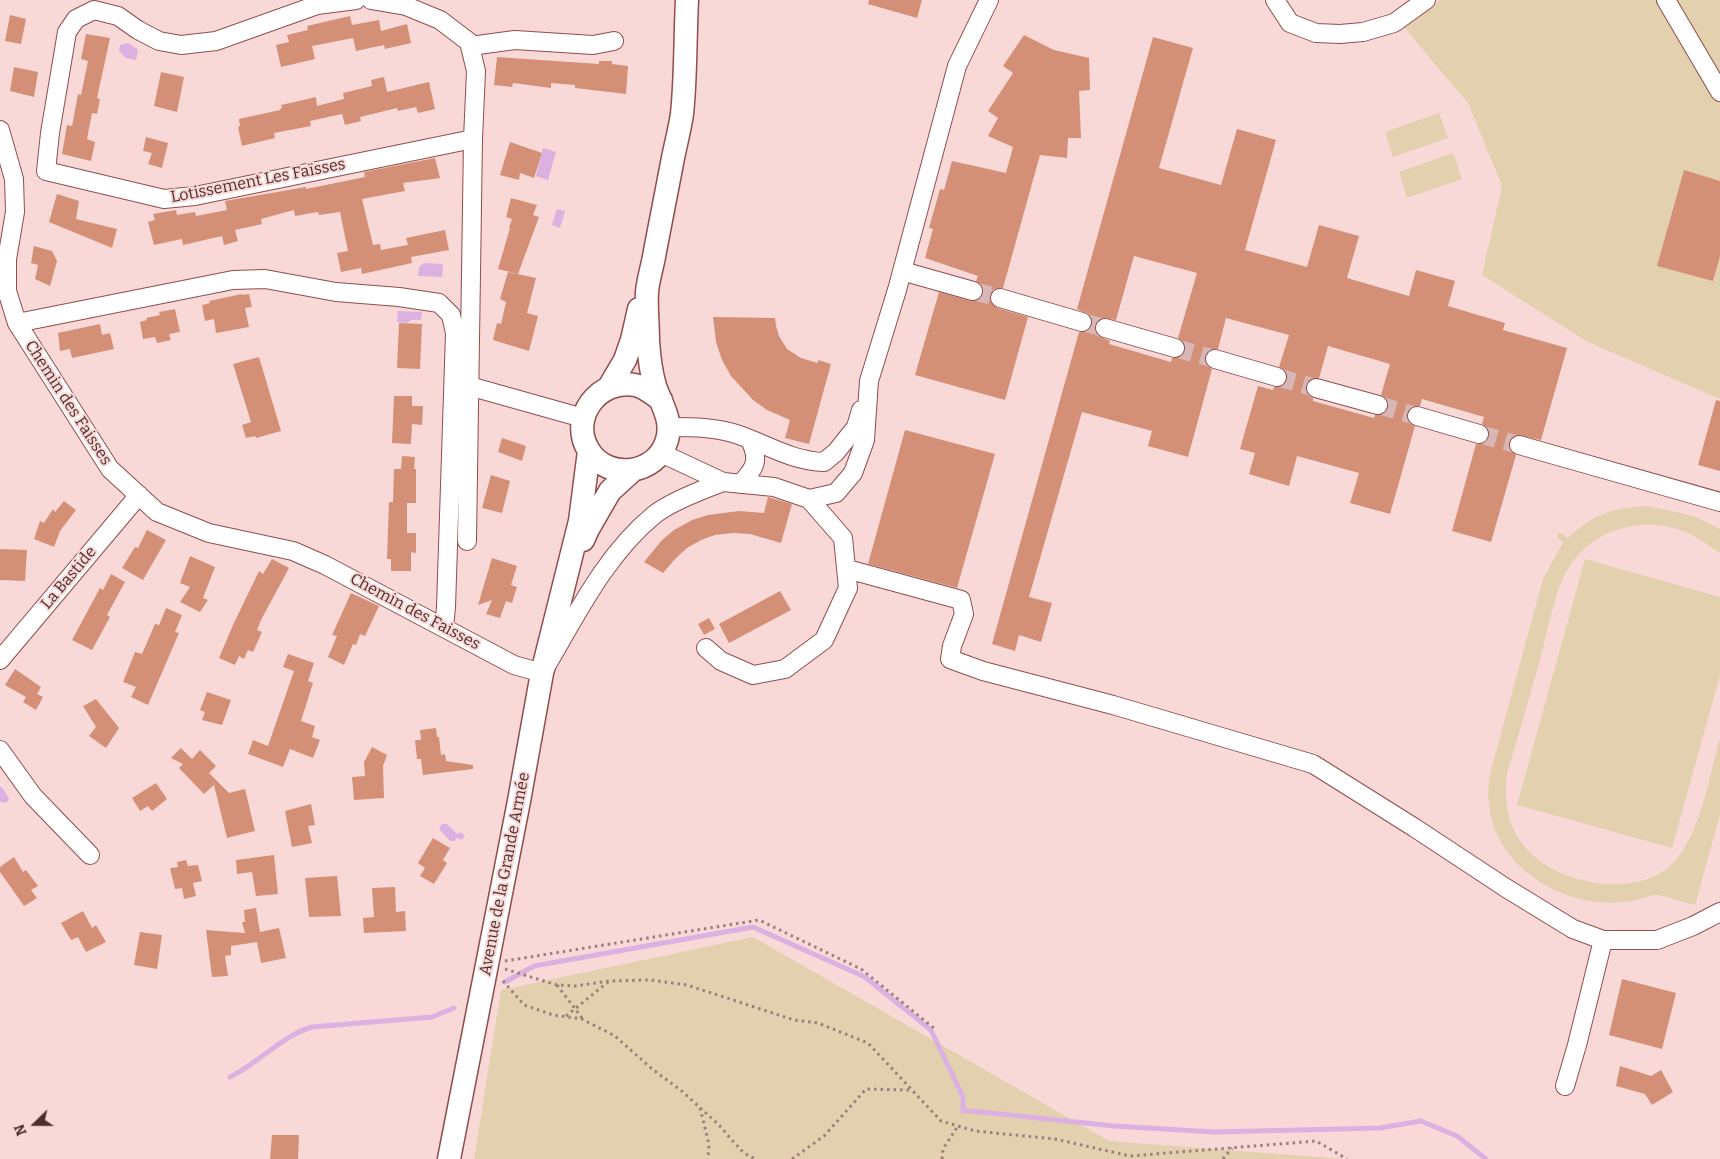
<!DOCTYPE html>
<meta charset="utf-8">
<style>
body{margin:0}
#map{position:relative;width:1720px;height:1159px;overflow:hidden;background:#f9d9d7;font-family:Bitter,serif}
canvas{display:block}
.north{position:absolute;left:10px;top:1099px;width:50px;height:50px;-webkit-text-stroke:4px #f9d9d7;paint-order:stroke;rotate:248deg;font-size:14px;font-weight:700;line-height:20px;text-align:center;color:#4e2f2e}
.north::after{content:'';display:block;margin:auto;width:18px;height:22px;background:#4e2f2e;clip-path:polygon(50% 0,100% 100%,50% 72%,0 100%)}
</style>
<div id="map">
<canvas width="1720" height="1159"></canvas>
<div class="north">N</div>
</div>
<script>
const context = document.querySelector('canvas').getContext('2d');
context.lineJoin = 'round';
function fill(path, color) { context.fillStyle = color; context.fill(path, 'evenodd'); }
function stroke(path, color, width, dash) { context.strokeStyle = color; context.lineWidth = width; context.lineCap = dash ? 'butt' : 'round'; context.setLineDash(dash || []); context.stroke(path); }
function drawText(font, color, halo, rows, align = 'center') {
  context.font = font + ' Bitter,serif'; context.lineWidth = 4; context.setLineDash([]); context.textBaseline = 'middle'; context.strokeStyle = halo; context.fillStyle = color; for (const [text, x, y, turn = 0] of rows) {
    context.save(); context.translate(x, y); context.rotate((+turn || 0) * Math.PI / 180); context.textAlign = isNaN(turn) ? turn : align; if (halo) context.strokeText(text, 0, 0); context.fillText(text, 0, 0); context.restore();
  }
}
const green = new Path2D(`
 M 1440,0 L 1720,0 L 1720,399 L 1588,342 L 1482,275 L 1502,186 L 1468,103 L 1403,26 Z
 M 1439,113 L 1448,138 L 1393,157 L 1385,132 Z
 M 1453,153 L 1462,179 L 1407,198 L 1399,172 Z
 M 1647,506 L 1694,516 L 1720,529 L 1720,553 C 1709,546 1699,538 1688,533 C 1639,512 1581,532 1561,583 C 1552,606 1547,632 1541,656 C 1530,695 1519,734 1507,773 C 1504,798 1506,821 1521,842 C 1550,884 1637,902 1674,862 C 1701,832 1709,777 1720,738 L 1720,815 L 1695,905 C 1684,903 1665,895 1655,895 C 1647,896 1640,899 1632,901 C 1621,903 1606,903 1595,902 C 1530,892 1478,842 1490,774 L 1543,579 L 1563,542 L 1557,537 L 1559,532 L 1568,538 C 1595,514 1611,508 1647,506 Z
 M 1585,559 L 1720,597 L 1720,675 L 1672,848 L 1517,805 Z
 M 753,937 L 1109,1141 L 1344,1159 L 474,1159 L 501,990 Z`);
const water = new Path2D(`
 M 129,43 L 138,50 L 136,60 L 126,58 L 119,51 L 120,45 Z
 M 543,148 L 556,152 L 548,180 L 536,176 Z
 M 557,209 L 565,211 L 560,228 L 552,225 Z
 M 424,263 L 443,264 L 442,277 L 418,276 C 419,270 418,266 424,263 Z
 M 398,311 L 422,312 L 421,320 L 411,320 L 407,323 L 397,322 Z
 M 0,786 L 4,790 L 9,799 L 6,803 L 0,802 Z
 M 442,824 L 447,824 L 457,834 L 461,832 L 465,836 L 462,840 L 457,838 L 454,841 L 450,841 L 439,829 Z`);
const stream = new Path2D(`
 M 505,982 L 534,966 L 753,927 L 865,977 L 931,1030 L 963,1097 L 963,1111 L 967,1111
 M 230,1077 C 259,1063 281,1036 312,1027 L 432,1017 L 454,1008
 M 971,1111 L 1114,1126 L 1214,1132 L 1380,1128 L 1421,1121 L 1457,1136 L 1486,1159`);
const building = new Path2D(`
 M 869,0 L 922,0 L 917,18 L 868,4 Z
 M 10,15 L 26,19 L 21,44 L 5,41 Z
 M 350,16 L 352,25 L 379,20 L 381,31 L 407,24 L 411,43 L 385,49 L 384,45 L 356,51 L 353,38 L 312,46 L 315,59 L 281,67 L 276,45 L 289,42 L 287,35 L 308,30 L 307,26 Z
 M 86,34 L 110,38 L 97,98 L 100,99 L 97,114 L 92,113 L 87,139 L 95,142 L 91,161 L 62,154 L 67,125 L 72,126 L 78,94 L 81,95 L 88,61 L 81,59 Z
 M 1024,35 L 1054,50 L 1089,58 L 1090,90 L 1079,91 L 1081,138 L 1068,138 L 1067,158 L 1040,155 L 1003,288 L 998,288 L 993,290 L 990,296 L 990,301 L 997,308 L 1028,317 L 1005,400 L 915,375 L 939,292 L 971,301 L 980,299 L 983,294 L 983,288 L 976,281 L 978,276 L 925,258 L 933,229 L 929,228 L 940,189 L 944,190 L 952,161 L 1006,173 L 1013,147 L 988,136 L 998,118 L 988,111 L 1013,73 L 1003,66 Z
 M 1153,37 L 1193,48 L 1159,168 L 1221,185 L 1237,129 L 1276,140 L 1245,250 L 1307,267 L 1319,225 L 1359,236 L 1347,278 L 1409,296 L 1416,270 L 1455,281 L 1448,306 L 1505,323 L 1503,330 L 1567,348 L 1541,440 L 1517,435 L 1512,437 L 1509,442 L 1509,448 L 1516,455 L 1491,542 L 1452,531 L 1476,444 L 1482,444 L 1489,437 L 1489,431 L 1482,424 L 1484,417 L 1422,399 L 1420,406 L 1415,406 L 1410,408 L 1407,414 L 1409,423 L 1415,426 L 1390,514 L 1350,503 L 1359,473 L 1297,456 L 1289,486 L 1249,474 L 1255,453 L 1240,449 L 1258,386 L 1273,390 L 1274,387 L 1279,387 L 1284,385 L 1287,380 L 1287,375 L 1285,370 L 1279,367 L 1289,335 L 1226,318 L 1218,349 L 1208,351 L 1205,357 L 1207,366 L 1212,369 L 1188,457 L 1148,446 L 1152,431 L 1082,412 L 1029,597 L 1052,603 L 1041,642 L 1019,635 L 1015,651 L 992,644 L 1079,332 L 1089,330 L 1092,324 L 1092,319 L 1089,314 L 1077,309 ZM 1134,256 L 1197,273 L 1178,338 L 1185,345 L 1185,351 L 1178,358 L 1172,358 L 1171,362 L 1109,344 L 1110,341 L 1098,336 L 1095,331 L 1095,325 L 1102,318 L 1116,320 ZM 1328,346 L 1390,364 L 1381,395 L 1386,398 L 1388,403 L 1388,408 L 1385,413 L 1380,415 L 1375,415 L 1374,418 L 1313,401 L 1313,398 L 1309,396 L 1306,391 L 1306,385 L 1313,378 L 1319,378 Z
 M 497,57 L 599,64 L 599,61 L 612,61 L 612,64 L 628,66 L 626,94 L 575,88 L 575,85 L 551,83 L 551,88 L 513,83 L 512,87 L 494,85 Z
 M 14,67 L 38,72 L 34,97 L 10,91 Z
 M 161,72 L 184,77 L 177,112 L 154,106 Z
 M 384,77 L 387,92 L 429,82 L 435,109 L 418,113 L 416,107 L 398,111 L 397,108 L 360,117 L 361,121 L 345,125 L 342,114 L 310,121 L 311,126 L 274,133 L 275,138 L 242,146 L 238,127 L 240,126 L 239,119 L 280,110 L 280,109 L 282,108 L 281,105 L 316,97 L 317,106 L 344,99 L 343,93 L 372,86 L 371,80 Z
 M 146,137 L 168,143 L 162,168 L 148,164 L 152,153 L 143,151 Z
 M 510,142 L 542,153 L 534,178 L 520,173 L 519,180 L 500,175 Z
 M 435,158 L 440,178 L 403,183 L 405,191 L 362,199 L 373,245 L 380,244 L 381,250 L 408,245 L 406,238 L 445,230 L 449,250 L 411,257 L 412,263 L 362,274 L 361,268 L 341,272 L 337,253 L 348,251 L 340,212 L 319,215 L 318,212 L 295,216 L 294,210 L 261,219 L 262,224 L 235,230 L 238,241 L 224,245 L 222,236 L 183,245 L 182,239 L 154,245 L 148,222 L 155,220 L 153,214 L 176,210 L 177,215 L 195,212 L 196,216 L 227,210 L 225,201 L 306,187 L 306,189 L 365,177 L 364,172 Z
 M 1684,170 L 1720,181 L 1720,256 L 1713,281 L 1657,266 Z
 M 57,194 L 79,201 L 76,219 L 117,229 L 112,248 L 49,222 Z
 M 511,198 L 537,205 L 533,215 L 539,217 L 518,274 L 498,269 L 510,228 L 509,228 L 512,219 L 506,217 Z
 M 34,246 L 52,251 L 57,261 L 50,286 L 35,279 L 38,265 L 31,263 Z
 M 508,272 L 536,278 L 527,313 L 538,316 L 529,351 L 493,340 L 497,323 L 501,324 L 506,302 L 500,299 Z
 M 242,294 L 242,295 L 249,294 L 252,307 L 245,308 L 249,327 L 216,333 L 214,319 L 205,321 L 202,305 L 210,303 L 209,301 Z
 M 175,309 L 180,332 L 169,334 L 171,340 L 157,343 L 155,337 L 143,339 L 140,322 L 147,320 L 146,318 L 160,315 L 159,312 Z
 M 713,317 L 775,318 L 776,326 L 779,336 L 787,349 L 801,358 L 818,363 L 818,360 L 831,364 L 809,444 L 785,438 L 790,420 L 767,410 L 753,400 L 731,376 L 722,360 L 716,342 Z
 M 399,323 L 422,324 L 420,369 L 397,368 Z
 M 100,324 L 102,335 L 110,333 L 114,349 L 72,358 L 70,349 L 60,351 L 58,333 Z
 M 259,357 L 281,431 L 256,438 L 255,436 L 246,438 L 242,425 L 251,422 L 233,364 Z
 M 394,396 L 412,396 L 412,406 L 423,406 L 422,425 L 412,424 L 411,444 L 392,443 Z
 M 1716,400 L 1720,401 L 1720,471 L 1698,465 Z
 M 905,430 L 995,454 L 957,588 L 868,564 Z
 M 502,438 L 526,446 L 522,461 L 498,452 Z
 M 402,456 L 415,457 L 414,469 L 416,469 L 416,503 L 407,503 L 407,533 L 416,533 L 416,553 L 411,552 L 411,571 L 391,571 L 391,559 L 387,559 L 389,502 L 393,502 L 394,469 L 401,469 Z
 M 491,475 L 510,481 L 502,513 L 482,508 Z
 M 768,497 L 792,504 L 781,543 L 750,534 L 733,533 L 715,535 L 701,540 L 687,548 L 676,558 L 663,573 L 644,562 L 662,540 L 674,530 L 692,520 L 708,515 L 739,511 L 764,513 Z
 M 64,501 L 76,510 L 60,531 L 54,547 L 34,539 L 40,521 L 44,523 L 53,509 L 55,512 Z
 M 147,530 L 166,540 L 143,580 L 122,568 L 135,547 L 138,548 Z
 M 0,549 L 27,550 L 25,581 L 0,580 Z
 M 190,556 L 215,567 L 203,598 L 208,600 L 200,612 L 180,602 L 190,587 L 180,583 Z
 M 492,558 L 517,566 L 511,585 L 517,587 L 512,603 L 506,601 L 500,618 L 486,614 L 492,600 L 478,605 Z
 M 272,559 L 289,568 L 261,620 L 257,630 L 262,632 L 253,652 L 248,650 L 244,659 L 239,656 L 235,665 L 219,658 L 233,625 L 259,571 L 263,574 Z
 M 111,574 L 125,582 L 107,615 L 110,617 L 92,650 L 72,640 L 100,588 L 103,590 Z
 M 780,591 L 791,610 L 729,643 L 719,624 Z
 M 351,593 L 379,606 L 365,636 L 360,634 L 356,645 L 353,644 L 344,665 L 328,657 L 337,636 L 332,635 Z
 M 166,608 L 182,615 L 175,632 L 179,633 L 148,705 L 131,697 L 136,687 L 123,682 L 135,652 L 142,654 L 155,624 L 159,625 Z
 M 709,618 L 715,629 L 704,635 L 698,624 Z
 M 288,654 L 314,663 L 308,681 L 313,683 L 301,721 L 315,726 L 312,737 L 320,740 L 313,758 L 290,749 L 283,767 L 248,754 L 253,740 L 268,746 L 294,671 L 283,667 Z
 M 15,669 L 41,687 L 37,694 L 43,697 L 36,710 L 23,702 L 26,697 L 5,685 Z
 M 207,692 L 231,700 L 222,725 L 202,720 L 205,712 L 200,710 Z
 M 96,699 L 119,728 L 106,748 L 89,736 L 96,727 L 83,706 Z
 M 436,728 L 437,737 L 439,737 L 441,755 L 445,754 L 446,761 L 473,765 L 473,769 L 423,775 L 421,759 L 417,759 L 415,740 L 421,740 L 420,730 Z
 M 372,747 L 387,755 L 383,766 L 384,798 L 354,800 L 352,777 L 365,776 L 364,762 Z
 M 181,748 L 192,759 L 200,750 L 216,766 L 209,773 L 229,793 L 245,789 L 255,831 L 227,838 L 214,785 L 204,794 L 179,768 L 183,764 L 171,758 Z
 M 156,783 L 167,799 L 152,811 L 148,806 L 140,811 L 132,798 Z
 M 311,804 L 315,825 L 308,826 L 312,843 L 292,847 L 285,811 Z
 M 433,838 L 450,848 L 443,860 L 447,863 L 434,884 L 420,876 L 425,868 L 418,863 Z
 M 274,855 L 278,894 L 256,896 L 252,872 L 237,874 L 236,860 Z
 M 14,857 L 23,872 L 26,870 L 38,886 L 31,890 L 37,898 L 24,906 L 0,872 L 0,867 Z
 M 186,860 L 188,866 L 198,865 L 202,881 L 193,883 L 196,896 L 184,899 L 182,888 L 175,889 L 170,868 L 178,867 L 177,862 Z
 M 337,876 L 341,916 L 309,917 L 305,878 Z
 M 395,887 L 396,912 L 405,911 L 406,931 L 364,933 L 363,918 L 374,917 L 372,888 Z
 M 256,908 L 260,932 L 279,928 L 286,958 L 261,963 L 257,942 L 231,946 L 231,955 L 225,956 L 228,976 L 212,977 L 206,930 L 245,933 L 242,922 L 245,922 L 244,910 Z
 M 83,911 L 92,928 L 96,925 L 106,942 L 86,952 L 78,937 L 71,940 L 61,923 Z
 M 140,932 L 162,935 L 157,969 L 134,965 Z
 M 1622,979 L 1676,993 L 1662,1049 L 1609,1035 Z
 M 1620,1066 L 1651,1076 L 1661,1070 L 1673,1092 L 1652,1105 L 1645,1094 L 1616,1086 Z
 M 272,1135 L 299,1135 L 298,1159 L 270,1159 Z`);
const minorTunnel = new Path2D(`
 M 973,291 L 1000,298
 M 1082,322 L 1105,328
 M 1175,348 L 1215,359
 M 1277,377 L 1316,388
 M 1378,405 L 1417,416
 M 1479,434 L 1519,445`);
const path = new Path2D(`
 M 505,961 L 759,920 L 861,969 L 935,1029
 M 505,969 L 557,985 L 575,986 L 609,981 L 650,980 L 687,985 L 794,1020 L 818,1023 L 868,1043 L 941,1121 L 975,1131 L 1055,1139 L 1130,1156 L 1316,1141 L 1347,1159
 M 503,981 L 524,1005 L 553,1015 L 582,1019 L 615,1036 L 652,1069 L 683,1092 L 719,1125 L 731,1139 L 744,1153 L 755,1159
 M 557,985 L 582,1018
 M 566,1016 L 608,982
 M 700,1108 L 709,1144 L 708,1159
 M 792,1159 L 824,1136 L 866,1089 L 911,1090
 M 942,1159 L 943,1149 L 958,1126
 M 1223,1159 L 1232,1148`);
const minor = new Path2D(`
 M 356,0 L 317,5 L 216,41 L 181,45 L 159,41 L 138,30 L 118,16 L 94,10 L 76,19 L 67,32 L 50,133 L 46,171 L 164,199 L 195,196 L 473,139
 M 371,0 L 406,6 L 440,20 L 469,42 L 476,71 L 473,139 L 467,541
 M 1275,0 L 1290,23 L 1316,33 L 1340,34 L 1363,32 L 1394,23 L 1426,0
 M 1666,0 L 1720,92
 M 470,46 L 515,40 L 593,45 L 614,41
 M 0,130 L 14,179 L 15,212 L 7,259 L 7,291 L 17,323 L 110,469 L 157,512 L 209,533 L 293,551 L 325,565 L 514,665 L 542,673 C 575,618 604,556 654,515 C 670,502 704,489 723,482
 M 902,271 L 973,291
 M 1000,298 L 1082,322
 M 17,323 L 233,280 L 265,279 L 336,292 L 399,297 L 439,303 L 451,315 L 455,333 L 446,607 L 444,628
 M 1105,328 L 1175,348
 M 1215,359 L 1277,377
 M 469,386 L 583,418
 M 1316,388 L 1378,405
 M 1417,416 L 1479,434
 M 669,427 C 692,427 717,427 739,435 C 768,445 792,461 824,462 L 836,452 L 856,427 L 861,410
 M 1519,445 L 1720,502
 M 661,453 L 723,482 L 774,487 L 809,499 L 843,538 L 848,588 L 824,640 L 785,669 L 753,675 L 721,661 L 706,648
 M 740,484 C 755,469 760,460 750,440
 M 809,499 L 836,493 L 853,473 L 865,440 L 869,381 L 897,290 L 957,66 L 989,0
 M 847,569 L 961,600 L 964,614 L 952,646 L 950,659 L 983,671 L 1113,705 L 1313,764 L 1415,828 L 1506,888 L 1573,929 L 1603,940
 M 0,660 L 139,495
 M 0,750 L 33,796 L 90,855
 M 1565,1086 L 1577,1045 L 1603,940 L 1657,940 L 1693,926 L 1720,912`);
const tertiary = new Path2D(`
 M 609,387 L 625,360 L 632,340 L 639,309
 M 661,400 C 653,394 645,387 635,385 C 599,378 568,418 589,451 C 608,481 657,475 667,440 C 673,420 661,404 655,386 C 651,372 649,356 648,341 C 648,325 646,308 647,292 C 648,279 653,265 655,251 C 661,220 667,189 673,158 C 676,143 680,128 682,114 C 686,76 685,38 687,0
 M 583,540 L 588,529 L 610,491 L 632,471
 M 449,1159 L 519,801 L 542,673 L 580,521 L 589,451`);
const streetNames = [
 ["Lotissement Les Faïsses",258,181,-11],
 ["Chemin des Faisses",68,403,57],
 ["La Bastide",69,578,-50],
 ["Chemin des Faisses",415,612,28],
 ["Avenue de la Grande Armée",505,874,-79]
];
fill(green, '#e3d0ae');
fill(water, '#dab1e1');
stroke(stream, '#dab1e1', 5);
fill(building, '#d49077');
stroke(minorTunnel, '#d7b7b5', 18, [18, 9]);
stroke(minor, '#904d4c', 20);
stroke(tertiary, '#904d4c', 25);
stroke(path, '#9d7e7c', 3, [2.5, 4]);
stroke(minor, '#fff', 18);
stroke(tertiary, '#fff', 22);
drawText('16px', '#4e2f2e', '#f9d9d7', streetNames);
</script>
